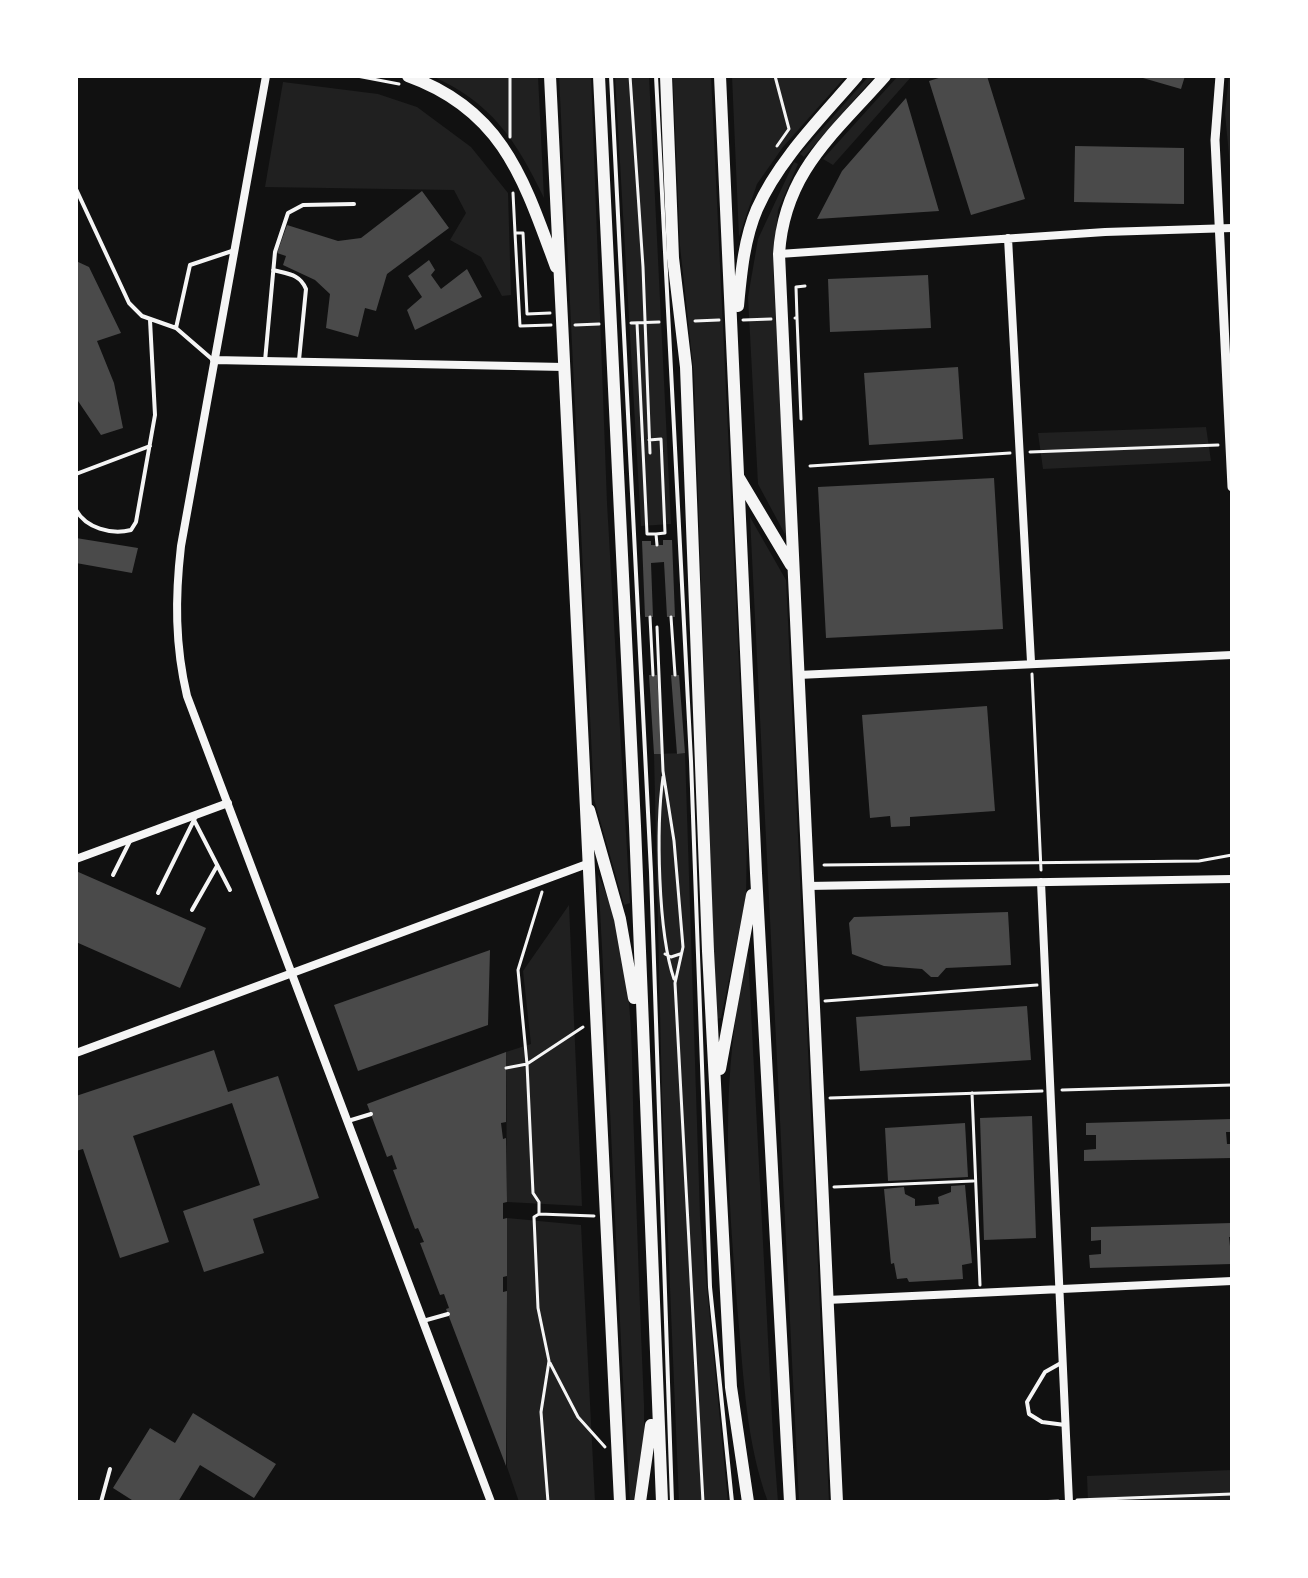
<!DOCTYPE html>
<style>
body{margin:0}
#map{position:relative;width:1308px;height:1578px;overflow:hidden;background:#111;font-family:Jost,sans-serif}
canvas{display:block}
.frame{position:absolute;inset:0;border:78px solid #fff;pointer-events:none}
</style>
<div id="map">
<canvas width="1308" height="1578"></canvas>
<div class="frame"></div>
</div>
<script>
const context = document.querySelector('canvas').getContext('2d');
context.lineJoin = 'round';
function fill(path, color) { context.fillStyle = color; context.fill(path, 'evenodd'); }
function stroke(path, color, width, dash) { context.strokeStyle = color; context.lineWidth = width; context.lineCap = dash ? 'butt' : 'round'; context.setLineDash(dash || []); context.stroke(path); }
const green = new Path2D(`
 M 432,76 L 538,76 L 544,198 C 516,140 492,103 432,76 Z
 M 559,76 L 591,76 L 607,503 L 630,903 L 624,905 L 594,799 Z
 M 615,76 L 649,76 L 671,524 L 641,526 Z
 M 673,76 L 711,76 L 747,832 L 746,898 L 721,1018 L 716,1019 L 694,375 L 680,246 Z
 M 732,76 L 846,76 L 783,147 L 757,184 L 739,237 Z
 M 869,76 L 875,76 L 804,157 L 800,154 Z
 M 898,76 L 912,76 L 833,165 L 823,159 Z
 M 1229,76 L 1232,76 L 1232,187 L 1225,113 Z
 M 283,82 L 378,94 L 417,107 L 471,147 L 508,193 L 511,295 L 502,296 L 481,257 L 450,240 L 466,213 L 454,190 L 265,187 Z
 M 794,162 L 798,164 L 778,210 L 773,267 L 787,538 L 758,484 L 748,297 L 758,239 Z
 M 1206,427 L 1211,461 L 1043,469 L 1038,433 Z
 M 750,517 L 786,580 L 829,1502 L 799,1502 Z
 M 685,753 L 700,1217 L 728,1502 L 679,1502 L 662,1097 L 654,754 Z
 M 598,874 C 636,957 631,1047 634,1137 C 637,1226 640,1316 644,1405 L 644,1451 L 633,1502 L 630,1502 C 617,1293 610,1083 598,874 Z
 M 569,905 L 582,1206 L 507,1202 L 506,1052 L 531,1044 L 523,971 Z
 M 748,953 L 773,1436 L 778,1502 L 768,1502 C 746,1442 744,1379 738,1316 C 728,1188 718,1080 748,953 Z
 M 507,1218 L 581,1225 L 595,1502 L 519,1502 L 507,1467 Z
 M 1232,1470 L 1232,1502 L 1088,1502 L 1087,1476 Z`);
const building = new Path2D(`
 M 945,76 L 987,76 L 1025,199 L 971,215 L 929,81 Z
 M 1136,76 L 1185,76 L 1181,89 Z
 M 906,98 L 939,211 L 817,219 L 842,171 Z
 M 1075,146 L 1184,148 L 1184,204 L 1074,202 Z
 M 422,191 L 449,228 L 387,274 L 376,311 L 365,308 L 358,337 L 326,328 L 330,294 L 315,280 L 283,265 L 286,256 L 277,253 L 287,225 L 338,241 L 361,238 Z
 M 429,260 L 435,270 L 431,275 L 441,289 L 467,269 L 482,297 L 415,330 L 407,310 L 422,297 L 408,276 Z
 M 76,261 L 89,267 L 121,333 L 97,341 L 114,383 L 123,428 L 101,435 L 76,398 Z
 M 928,275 L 931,328 L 830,332 L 828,279 Z
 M 958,367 L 963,439 L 869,445 L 864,373 Z
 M 994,478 L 1003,629 L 826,638 L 818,487 Z
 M 76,538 L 138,548 L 132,573 L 76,563 Z
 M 663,540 L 672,540 L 675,617 L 667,617 L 664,562 L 651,563 L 653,617 L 645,617 L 642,541 L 651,541 L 651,545 L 663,545 Z
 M 649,675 L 657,675 L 662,754 L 654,754 Z
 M 671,675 L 679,675 L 685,753 L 677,754 Z
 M 987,706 L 995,811 L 910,817 L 910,826 L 891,827 L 890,816 L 870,818 L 862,715 Z
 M 76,871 L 206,928 L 180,988 L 76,942 Z
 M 1008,912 L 1011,965 L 946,968 L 938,977 L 931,977 L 922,969 L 884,966 L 852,954 L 849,923 L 854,917 Z
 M 490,950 L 488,1025 L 358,1071 L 334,1005 Z
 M 1027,1006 L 1031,1060 L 860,1071 L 856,1017 Z
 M 214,1050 L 228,1092 L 278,1076 L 319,1198 L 253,1219 L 264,1253 L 204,1272 L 183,1211 L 260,1185 L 232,1103 L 133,1136 L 169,1242 L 120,1258 L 83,1149 L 76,1151 L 76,1096 Z
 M 506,1052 L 506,1122 L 501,1123 L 503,1139 L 506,1138 L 507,1202 L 503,1203 L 503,1219 L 507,1218 L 507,1276 L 503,1277 L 503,1292 L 507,1291 L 506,1466 L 446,1309 L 449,1308 L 444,1294 L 440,1295 L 420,1243 L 424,1242 L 418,1228 L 415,1229 L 393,1170 L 397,1169 L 392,1155 L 387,1157 L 367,1104 Z
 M 1032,1116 L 1036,1238 L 984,1240 L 980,1118 Z
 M 1232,1119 L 1232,1132 L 1226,1132 L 1227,1144 L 1232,1144 L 1232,1158 L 1084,1161 L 1084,1150 L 1096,1149 L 1096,1135 L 1086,1135 L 1086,1123 Z
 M 965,1123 L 968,1177 L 888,1181 L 885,1128 Z
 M 965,1185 L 972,1263 L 962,1265 L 963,1279 L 909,1282 L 907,1278 L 897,1279 L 894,1263 L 891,1264 L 884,1189 L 904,1187 L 905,1194 L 915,1199 L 915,1206 L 939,1204 L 938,1197 L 951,1192 L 951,1186 Z
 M 1232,1223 L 1232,1237 L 1229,1237 L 1232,1264 L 1090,1268 L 1089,1255 L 1101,1254 L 1101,1240 L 1091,1241 L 1091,1227 Z
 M 193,1413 L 276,1464 L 254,1498 L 200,1465 L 178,1502 L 135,1502 L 113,1488 L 150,1428 L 175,1443 Z`);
const path = new Path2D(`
 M 357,76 L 399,84
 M 510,76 L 510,137
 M 630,76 L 643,267 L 650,453
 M 775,76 L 789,129 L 777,146
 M 513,193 L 515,233
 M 550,313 L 527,314 L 523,233 L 515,233 L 520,326 L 551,325
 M 795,318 L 797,318 L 801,419
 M 797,318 L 796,287 L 805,286
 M 743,320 L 771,319
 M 695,321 L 719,320
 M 631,323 L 659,322
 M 637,323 L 647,534 L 656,534 L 657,545
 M 575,325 L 599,324
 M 649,440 L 661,439 L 665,533 L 656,534
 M 1030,452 L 1218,445
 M 810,466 L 1010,453
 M 650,617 L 653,675
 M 671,617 L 675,675
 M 657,627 L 663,771 L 674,841 L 683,947 L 675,983 L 703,1502
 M 1032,674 L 1041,870
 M 663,777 C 656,827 658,932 674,979
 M 824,865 L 1199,861 L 1232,855
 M 542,892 L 518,970 L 527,1064 L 533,1193 L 539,1202 L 539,1214 L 534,1217 L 538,1308 L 549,1361 L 541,1412 L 548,1502
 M 665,954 L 671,957 L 680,954
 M 825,1001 L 1037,985
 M 506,1068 L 527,1064 L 583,1027
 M 1062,1090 L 1232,1085
 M 972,1093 L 980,1285
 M 830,1098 L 1042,1091
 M 834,1187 L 973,1181
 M 539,1214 L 594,1216
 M 550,1363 L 578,1417 L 605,1447
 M 1077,1500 L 1232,1494
 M 1038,1502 L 1058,1501`);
const service = new Path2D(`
 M 611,76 L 651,872 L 672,1502
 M 656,76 L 691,761 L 710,1287 L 732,1502
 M 76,189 L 129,303 L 142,316 L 176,328 L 213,360
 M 273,270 C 288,274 300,274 306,289 L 299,360
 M 176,328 L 190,265 L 232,251
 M 265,361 L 275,252 L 288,213 L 303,205 L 354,204
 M 76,474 L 150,446
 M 76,510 C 86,528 111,535 131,530 L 136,522 L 155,415 L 150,320
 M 194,820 L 230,890
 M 113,875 L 130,841
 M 158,893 L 196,816
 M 192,910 L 217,866
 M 348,1121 L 371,1114
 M 423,1321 L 448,1314
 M 1061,1363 L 1045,1372 L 1027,1402 L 1029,1414 L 1042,1422 L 1065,1425
 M 101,1502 L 110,1469`);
const minor = new Path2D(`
 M 266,76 L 181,546 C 175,598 175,645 187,696 L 491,1502
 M 1008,238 L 1031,662
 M 779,254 L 1105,232 L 1232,228
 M 214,360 L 564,367
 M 798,675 L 1232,655
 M 76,859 L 228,803
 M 1041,882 L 1069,1502
 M 807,886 L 1232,879
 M 76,1053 L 587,864
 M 827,1300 L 1232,1281`);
const tertiary = new Path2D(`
 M 1220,76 L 1215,140 L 1232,487`);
const primary = new Path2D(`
 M 408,76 C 503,110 524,180 556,267
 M 550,76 L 620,1502
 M 599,76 L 635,826 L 662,1502
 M 666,76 L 673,258 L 686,367 L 708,951 L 731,1387 L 748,1502
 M 720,76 L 756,873 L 790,1502
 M 738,306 C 741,274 744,239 757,209 C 779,159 822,117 857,76
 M 739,478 L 791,565
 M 589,810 L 620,919 L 634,998
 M 720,1069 L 752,895
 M 640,1502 L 651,1425
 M 837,1502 L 779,254 C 784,172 834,134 885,76`);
fill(green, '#202020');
fill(building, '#4a4a4a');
stroke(path, '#f5f5f5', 3);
stroke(service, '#f5f5f5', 4);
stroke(minor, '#f5f5f5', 8);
stroke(tertiary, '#f5f5f5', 9);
stroke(primary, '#f5f5f5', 12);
</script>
